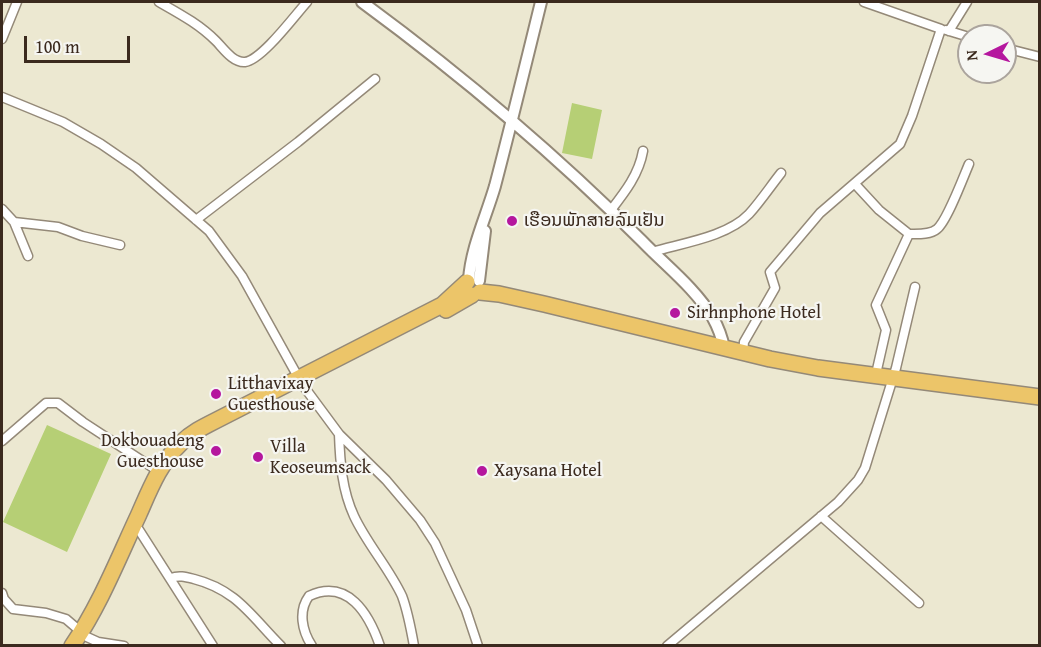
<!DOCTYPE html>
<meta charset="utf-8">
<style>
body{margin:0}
#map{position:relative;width:1041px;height:647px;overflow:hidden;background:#ece8d1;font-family:"Gentium Book Plus",serif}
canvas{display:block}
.frame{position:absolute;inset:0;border:3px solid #3b2a1e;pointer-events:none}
.north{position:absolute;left:957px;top:24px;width:60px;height:60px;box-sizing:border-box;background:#f6f6f2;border:2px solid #aba49d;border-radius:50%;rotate:265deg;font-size:16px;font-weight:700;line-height:24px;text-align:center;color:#3b2a1e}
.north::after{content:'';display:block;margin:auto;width:21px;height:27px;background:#b5179e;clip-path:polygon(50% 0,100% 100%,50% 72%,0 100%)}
.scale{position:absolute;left:24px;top:36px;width:106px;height:27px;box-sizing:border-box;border:3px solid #3b2a1e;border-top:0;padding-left:8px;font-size:18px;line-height:21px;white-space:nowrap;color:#3b2a1e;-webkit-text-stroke:4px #f6f6f2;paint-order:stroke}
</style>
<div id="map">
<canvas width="1041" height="647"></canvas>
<div class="frame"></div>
<div class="north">N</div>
<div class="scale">100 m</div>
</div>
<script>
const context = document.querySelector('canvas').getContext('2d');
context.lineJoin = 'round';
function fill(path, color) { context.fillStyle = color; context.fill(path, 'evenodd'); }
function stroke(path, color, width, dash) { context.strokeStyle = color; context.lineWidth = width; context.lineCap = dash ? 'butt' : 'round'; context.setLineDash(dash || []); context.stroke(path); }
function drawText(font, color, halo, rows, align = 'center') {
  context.font = font + ' "Gentium Book Plus","Noto Sans Lao",serif'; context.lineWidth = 4.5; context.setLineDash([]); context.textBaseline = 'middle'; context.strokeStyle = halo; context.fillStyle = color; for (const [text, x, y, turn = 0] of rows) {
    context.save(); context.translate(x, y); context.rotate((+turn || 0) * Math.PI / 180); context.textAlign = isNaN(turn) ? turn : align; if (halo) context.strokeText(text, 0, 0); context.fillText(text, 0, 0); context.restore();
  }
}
const green = new Path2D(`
 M 572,103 L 602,110 L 592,159 L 562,153 Z
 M 47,425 L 111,454 L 67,552 L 3,522 Z`);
const minor = new Path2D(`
 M 159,2 C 180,14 199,24 216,41 C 223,48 233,63 245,62 C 262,60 295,15 307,2
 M 946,30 L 969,37
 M 949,31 L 967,2
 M 2,39 L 17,2
 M 1005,48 L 1040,57
 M 2,97 L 63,122 L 101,144 L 136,168 L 209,231 L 242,276 L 302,384 L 339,434 L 386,480 L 420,520 L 435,543 L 466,610 L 478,646
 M 855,184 L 879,210 L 909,234 C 917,234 930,235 937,229 C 947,221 963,178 969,164
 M 2,209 L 14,222 L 28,256
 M 611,210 C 625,192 639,174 643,151
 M 196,220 L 298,142 L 375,79
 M 14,222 L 58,227 L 82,236 L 120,245
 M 652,252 C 682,243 727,237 749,214 C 760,202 770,187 781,173
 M 743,353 L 744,342 L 775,288 L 770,272 L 820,213 L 900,144 L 912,116 L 941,29 L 864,2
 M 876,374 L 886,330 L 876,305 L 909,234
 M 339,434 C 340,462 342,490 354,516 C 367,544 389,568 402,596 C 408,612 411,629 414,646
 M 2,441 L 46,403 L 58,403 L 83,422 L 161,473
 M 821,516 L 919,603
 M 133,527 L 139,530 L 213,646
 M 171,578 C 179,575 186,577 194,579 C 237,590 251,616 281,646
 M 2,593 L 4,599 L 13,609 L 46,613 L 66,619 L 87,637 L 98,642 L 124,646
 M 312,646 C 302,631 298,611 309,596 C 348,578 369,614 380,646
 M 667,646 L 838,502 L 858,480 L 865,468 L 896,368 L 915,287`);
const tertiary = new Path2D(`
 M 362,2 C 460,74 556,155 642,241 C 666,266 695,288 713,318 C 718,327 722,338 724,348
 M 469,280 C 471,248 486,217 495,186 C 511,125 526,63 541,2
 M 479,281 L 485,231`);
const trunk = new Path2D(`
 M 480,292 L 499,294 L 544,304 L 770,359 L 818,368 L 1040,397
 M 446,310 L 472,295
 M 72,646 C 100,605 118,559 139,514 C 150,489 160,463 181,443 C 191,433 203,427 215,421 L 442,305 L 467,282`);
const markers = [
 [512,221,6,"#b5179e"],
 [675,313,6,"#b5179e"],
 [216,394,6,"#b5179e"],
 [216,451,6,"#b5179e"],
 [258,457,6,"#b5179e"],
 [482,471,6,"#b5179e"]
];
const poiNames = [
 ["ເຮືອນພັກສາຍລົມເຢັນ",524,221],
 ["Sirhnphone Hotel",687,313],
 ["Litthavixay",228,384],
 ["Guesthouse",228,405],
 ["Dokbouadeng",204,441,"right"],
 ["Guesthouse",204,462,"right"],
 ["Villa",270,447],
 ["Keoseumsack",270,468],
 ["Xaysana Hotel",494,471]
];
fill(green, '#b6cf75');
stroke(minor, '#948978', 11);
stroke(tertiary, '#948978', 14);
stroke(trunk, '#948978', 18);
stroke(minor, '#fff', 8);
stroke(tertiary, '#fff', 10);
stroke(trunk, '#ecc569', 15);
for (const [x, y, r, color] of markers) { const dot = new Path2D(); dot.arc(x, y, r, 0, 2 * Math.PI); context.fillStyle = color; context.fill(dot); stroke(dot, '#f6f6f2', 2); }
drawText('18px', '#3b2a1e', '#f6f6f2', poiNames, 'left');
</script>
